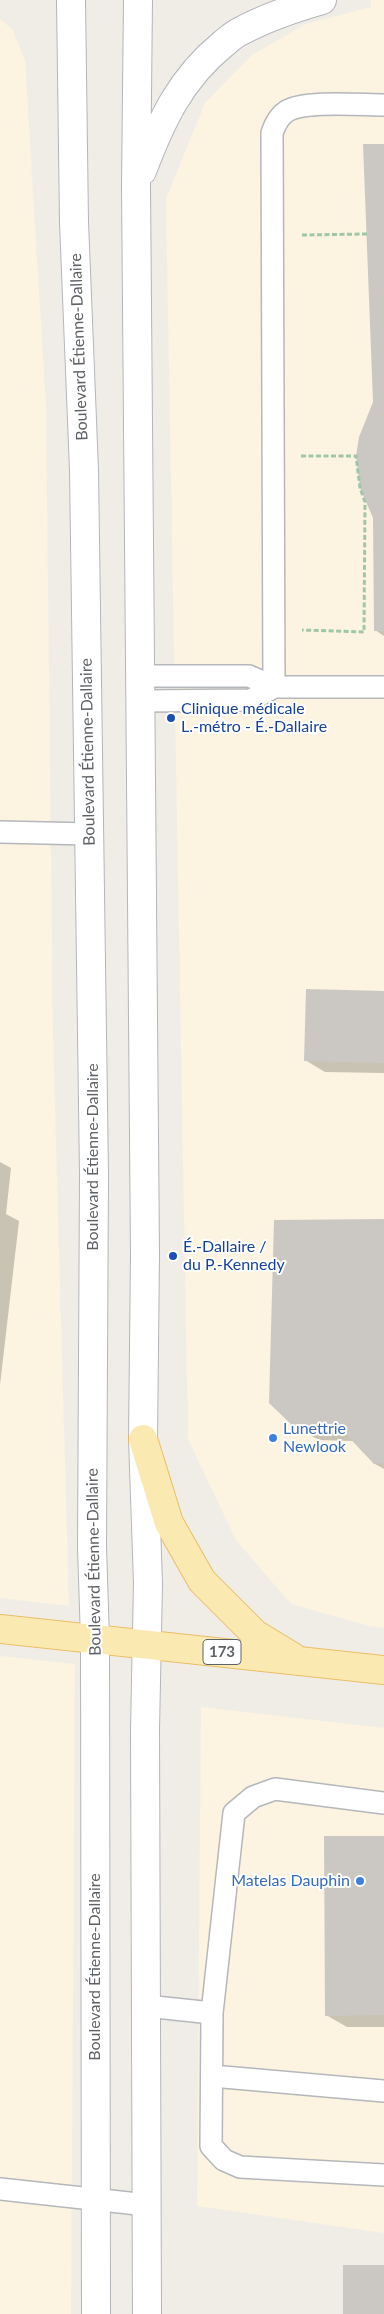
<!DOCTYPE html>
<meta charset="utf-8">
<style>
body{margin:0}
canvas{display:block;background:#f0ede7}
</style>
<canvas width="384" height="2314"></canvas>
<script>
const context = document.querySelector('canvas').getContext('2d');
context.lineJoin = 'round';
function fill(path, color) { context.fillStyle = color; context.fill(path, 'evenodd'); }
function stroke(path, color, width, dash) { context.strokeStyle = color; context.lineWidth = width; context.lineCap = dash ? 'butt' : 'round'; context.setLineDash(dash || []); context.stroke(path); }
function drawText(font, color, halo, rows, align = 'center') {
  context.font = font + ' Lato,sans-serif'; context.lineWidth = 4; context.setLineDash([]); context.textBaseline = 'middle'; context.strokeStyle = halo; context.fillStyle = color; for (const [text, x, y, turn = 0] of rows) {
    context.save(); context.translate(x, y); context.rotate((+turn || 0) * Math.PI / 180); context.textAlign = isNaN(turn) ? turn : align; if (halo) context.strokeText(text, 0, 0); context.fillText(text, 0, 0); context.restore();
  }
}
const commercial = new Path2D(`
 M 371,0 L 384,0 L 384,1628 L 369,1626 L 291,1604 L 236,1540 L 188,1439 L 166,199 L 205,103 L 252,55 L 306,24 L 371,7 Z
 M 0,19 L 12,29 L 25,60 L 46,407 L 53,1038 L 69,1606 L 0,1598 Z
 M 0,1656 L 75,1664 L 71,2314 L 0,2314 Z
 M 201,1707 L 384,1728 L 384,2233 L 197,2206 Z`);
const shadow = new Path2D(`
 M 384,146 L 384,636 L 375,630 L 374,402 Z
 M 384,992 L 384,1073 L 325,1072 L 305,1060 Z
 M 0,1162 L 11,1168 L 6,1214 L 19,1221 L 0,1385 Z
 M 384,1220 L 384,1469 L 375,1464 L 353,1441 L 319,1440 L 297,1428 Z
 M 384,1837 L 384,2027 L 347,2027 L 326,2015 Z`);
const building = new Path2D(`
 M 363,144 L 384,144 L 384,631 L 374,631 L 373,518 L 360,488 L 356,456 L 359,437 L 373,402 Z
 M 306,989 L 384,991 L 384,1063 L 304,1061 Z
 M 384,1219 L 384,1463 L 374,1464 L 341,1429 L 296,1429 L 269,1403 L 274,1220 Z
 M 324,1836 L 384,1836 L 384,2015 L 325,2016 Z
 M 343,2265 L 384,2265 L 384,2314 L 343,2314 Z`);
const path = new Path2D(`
 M 302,235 L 367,234
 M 301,456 L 356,456 L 360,488 L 365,502 L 364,632 L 302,630`);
const lane = new Path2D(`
 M 140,676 L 249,676 L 274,687 L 384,687
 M 274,687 L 272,133 C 275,124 279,116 287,111 C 305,100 361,105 384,105
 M 141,701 L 251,700 L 274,687
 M 0,832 L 89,834
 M 146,2006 L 212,2013 L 211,2146 L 224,2160 L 240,2167 L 384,2175
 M 212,2013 L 234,1813 L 253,1797 L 275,1789 L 384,1803
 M 212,2076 L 384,2091
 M 0,2189 L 147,2205`);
const secondary = new Path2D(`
 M 71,0 L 74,222 L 84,470 L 94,1174 L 92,1547 L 95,1639 L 96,2314
 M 138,0 L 136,187 L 145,1255 L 143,1439 L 148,1583 L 145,1730 L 147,2314
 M 142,171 C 161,121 180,79 223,44 C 228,40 234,34 241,31 C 267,17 294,8 322,0`);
const primary = new Path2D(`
 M 143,1439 L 169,1523 L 202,1581 L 255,1634 L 293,1657
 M 0,1629 L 384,1670`);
const markers = [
 [171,718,5,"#1a4fb4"],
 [173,1256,5,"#1a4fb4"],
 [273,1438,5,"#3f7fe0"],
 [360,1881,5,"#3f7fe0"]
];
const shields = [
 [222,1652,38]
];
const shieldNames = [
 ["173",222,1652]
];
const streetNames = [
 ["Boulevard Étienne-Dallaire",79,347,-92],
 ["Boulevard Étienne-Dallaire",88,752,-91],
 ["Boulevard Étienne-Dallaire",93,1157,-90],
 ["Boulevard Étienne-Dallaire",94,1562,-91],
 ["Boulevard Étienne-Dallaire",95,1967,-90]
];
const transitNames = [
 ["Clinique médicale",181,709],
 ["L.-métro - É.-Dallaire",181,727],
 ["É.-Dallaire /",183,1247],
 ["du P.-Kennedy",183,1265]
];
const shopNames = [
 ["Lunettrie",283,1429],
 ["Newlook",283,1447],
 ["Matelas Dauphin",350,1881,"right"]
];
fill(commercial, '#fcf4e0');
fill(shadow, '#0003');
fill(building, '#cbc8c4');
stroke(lane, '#b4b7bb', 24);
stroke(secondary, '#b3b6bb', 30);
stroke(primary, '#eabd66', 30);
stroke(path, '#9ec7a7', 3, [5, 2.5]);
stroke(lane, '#fff', 21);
stroke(secondary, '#fff', 28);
stroke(primary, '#faeab2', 28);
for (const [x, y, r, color] of markers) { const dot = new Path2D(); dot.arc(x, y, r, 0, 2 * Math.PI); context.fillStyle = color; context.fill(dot); stroke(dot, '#fff', 2); }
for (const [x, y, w] of shields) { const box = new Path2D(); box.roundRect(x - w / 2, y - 12.5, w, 25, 4); context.fillStyle = '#fff'; context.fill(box); stroke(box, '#5e6266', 1); }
drawText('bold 15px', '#5e6266', null, shieldNames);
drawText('16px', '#5e6266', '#fff', streetNames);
drawText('16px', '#164399', '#fff', transitNames, 'left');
drawText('16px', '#366cbe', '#fff', shopNames, 'left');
</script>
